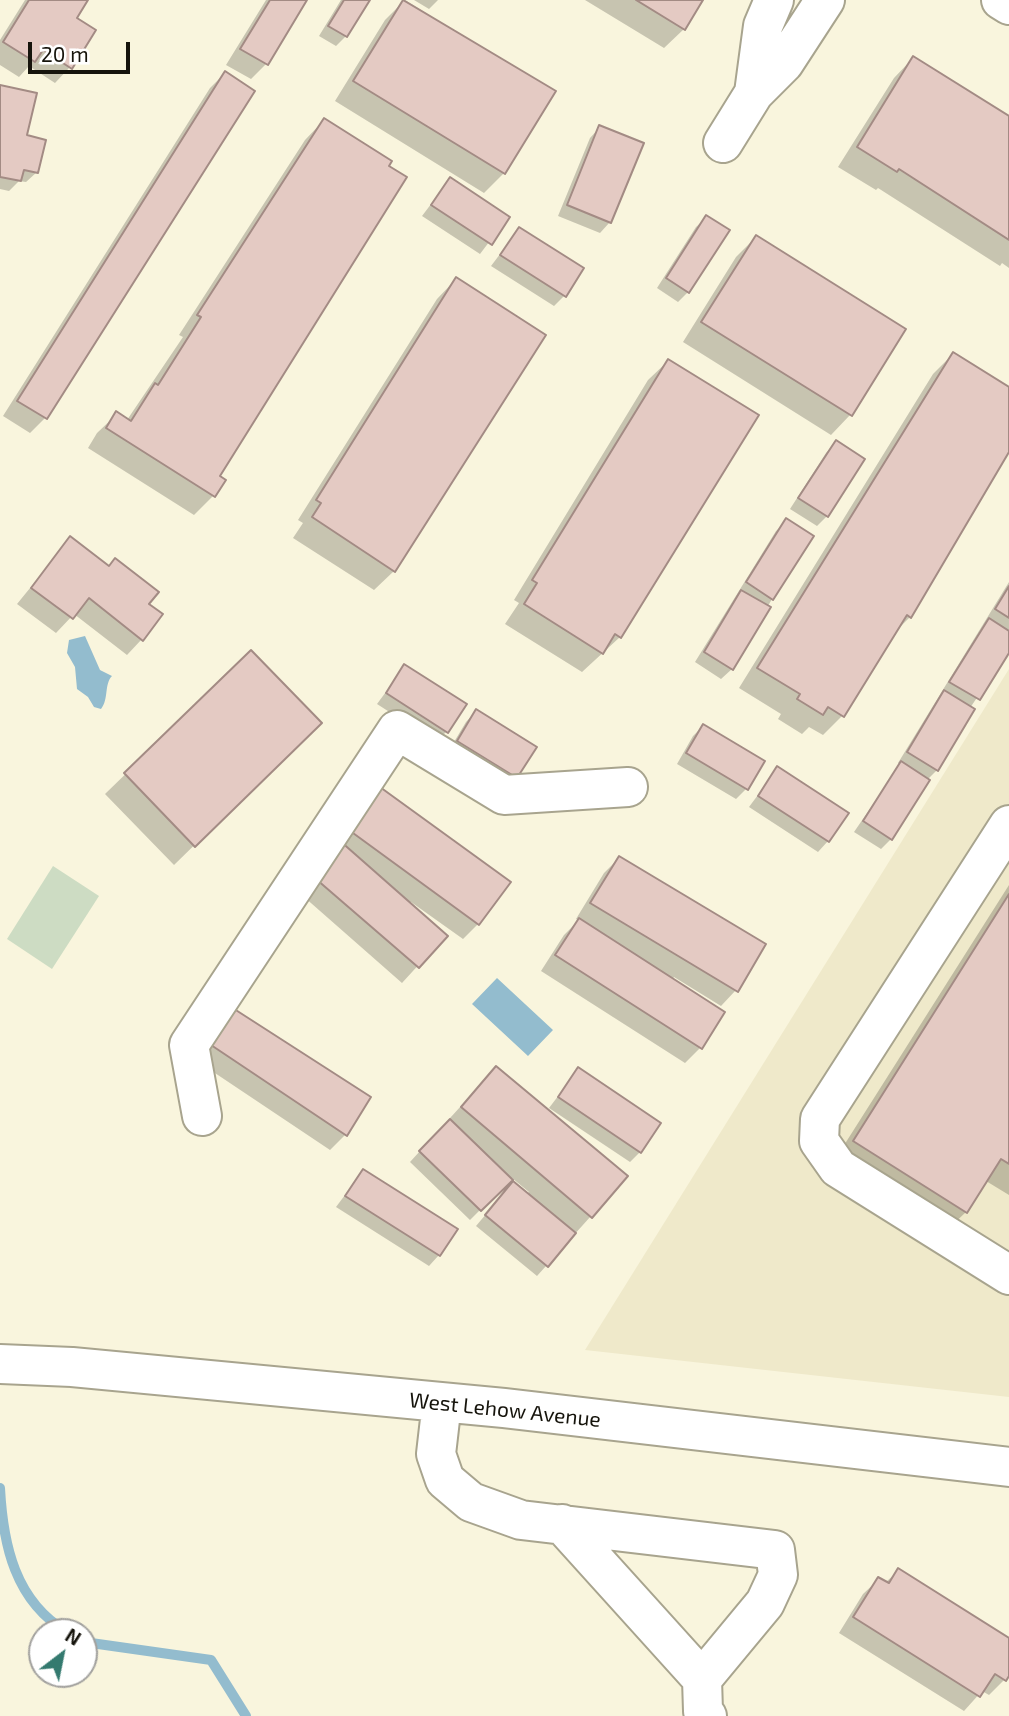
<!DOCTYPE html>
<style>
body{margin:0}
#map{position:relative;width:1009px;height:1716px;overflow:hidden;background:#f9f5dd;font-family:"Exo 2",sans-serif}
canvas{display:block}
.north{position:absolute;left:28px;top:1618px;width:70px;height:70px;box-sizing:border-box;background:#fff;border:2px solid #a2a19e;border-radius:50%;rotate:32deg;font-size:19px;font-weight:700;line-height:28px;text-align:center;color:#16140c}
.north::after{content:'';display:block;margin:auto;width:24px;height:32px;background:#347a6f;clip-path:polygon(50% 0,100% 100%,50% 72%,0 100%)}
.scale{position:absolute;left:28px;top:42px;width:102px;height:32px;box-sizing:border-box;border:4px solid #16140c;border-top:0;padding-left:9px;font-size:21px;line-height:24px;white-space:nowrap;color:#16140c;-webkit-text-stroke:5px #fff;paint-order:stroke}
</style>
<div id="map">
<canvas width="1009" height="1716"></canvas>
<div class="north">N</div>
<div class="scale">20 m</div>
</div>
<script>
const context = document.querySelector('canvas').getContext('2d');
context.lineJoin = 'round';
function fill(path, color) { context.fillStyle = color; context.fill(path, 'evenodd'); }
function stroke(path, color, width, dash) { context.strokeStyle = color; context.lineWidth = width; context.lineCap = dash ? 'butt' : 'round'; context.setLineDash(dash || []); context.stroke(path); }
function drawText(font, color, halo, rows, align = 'center') {
  context.font = font + ' "Exo 2",sans-serif'; context.lineWidth = 7; context.setLineDash([]); context.textBaseline = 'middle'; context.strokeStyle = halo; context.fillStyle = color; for (const [text, x, y, turn = 0] of rows) {
    context.save(); context.translate(x, y); context.rotate((+turn || 0) * Math.PI / 180); context.textAlign = isNaN(turn) ? turn : align; if (halo) context.strokeText(text, 0, 0); context.fillText(text, 0, 0); context.restore();
  }
}
const built = new Path2D(`
 M 1009,669 L 1009,1397 L 585,1350 Z`);
const green = new Path2D(`
 M 53,866 L 99,896 L 52,969 L 7,939 Z`);
const water = new Path2D(`
 M 85,636 L 100,670 L 112,676 C 104,684 109,699 101,709 L 94,707 L 88,697 L 77,689 L 75,667 L 67,653 L 69,640 Z
 M 497,978 L 553,1030 L 528,1056 L 472,1004 Z`);
const shadow = new Path2D(`
 M 25,0 L 86,0 L 75,19 L 70,67 L 55,83 L 29,66 L 19,77 L 0,65 L 0,40 Z
 M 266,0 L 305,0 L 266,64 L 251,79 L 226,65 Z
 M 341,0 L 368,0 L 346,36 L 336,46 L 319,36 Z
 M 405,0 L 553,92 L 504,173 L 484,193 L 335,101 L 385,20 Z
 M 414,0 L 438,0 L 429,9 Z
 M 585,0 L 704,0 L 684,29 L 664,48 Z
 M 913,58 L 1009,117 L 1009,268 L 1002,263 L 1000,266 L 878,188 L 876,190 L 838,167 L 894,78 Z
 M 225,73 L 253,91 L 45,418 L 30,433 L 3,416 L 210,88 Z
 M 0,87 L 25,137 L 37,172 L 26,182 L 19,181 L 9,191 L 0,189 Z
 M 324,120 L 213,496 L 194,515 L 88,448 L 97,433 L 117,414 L 127,420 L 183,337 L 179,335 L 305,140 Z
 M 600,127 L 610,222 L 600,233 L 558,216 L 590,138 Z
 M 450,179 L 508,217 L 480,254 L 422,216 Z
 M 707,217 L 688,292 L 678,302 L 657,288 L 696,227 Z
 M 519,229 L 564,296 L 554,306 L 491,266 Z
 M 756,237 L 904,330 L 850,415 L 831,435 L 683,342 L 736,257 Z
 M 456,279 L 394,571 L 374,590 L 293,538 L 303,523 L 298,520 L 437,299 Z
 M 953,354 L 1009,389 L 1009,450 L 910,617 L 894,633 L 842,716 L 823,735 L 809,727 L 802,734 L 778,719 L 781,714 L 739,688 L 933,374 Z
 M 668,361 L 620,637 L 582,672 L 505,624 L 519,603 L 514,600 L 648,380 Z
 M 836,442 L 827,516 L 817,526 L 790,509 L 826,453 Z
 M 787,521 L 772,599 L 732,669 L 721,679 L 695,662 L 776,531 Z
 M 70,539 L 146,605 L 142,639 L 127,655 L 74,614 L 56,633 L 17,604 Z
 M 1009,582 L 1009,650 L 970,708 L 937,770 L 927,780 L 891,839 L 881,849 L 854,832 L 900,765 L 898,763 Z
 M 251,652 L 300,742 L 174,865 L 105,794 Z
 M 405,666 L 446,732 L 436,742 L 377,704 Z
 M 476,711 L 516,777 L 506,788 L 448,752 L 466,722 Z
 M 703,726 L 746,789 L 736,799 L 677,764 L 693,736 Z
 M 778,768 L 828,841 L 818,852 L 749,807 Z
 M 358,800 L 478,924 L 463,939 L 411,902 L 409,904 L 445,936 L 402,983 L 295,889 Z
 M 619,858 L 736,990 L 721,1006 L 674,977 L 672,980 L 700,1048 L 685,1063 L 541,971 L 564,935 L 579,920 L 576,919 L 604,873 Z
 M 1009,885 L 1009,1195 L 986,1181 L 966,1212 L 946,1231 L 834,1161 Z
 M 213,1023 L 345,1135 L 330,1150 L 191,1057 Z
 M 578,1070 L 640,1152 L 630,1162 L 549,1108 Z
 M 481,1084 L 591,1216 L 537,1276 L 476,1226 L 503,1194 L 526,1195 L 529,1192 L 512,1178 L 470,1220 L 410,1162 Z
 M 363,1171 L 439,1255 L 429,1266 L 336,1207 Z
 M 899,1570 L 1009,1640 L 1009,1672 L 1004,1680 L 989,1695 L 982,1691 L 964,1711 L 839,1633 L 863,1594 L 879,1579 L 885,1583 Z`);
const stream = new Path2D(`
 M 0,1488 C 3,1545 15,1601 67,1632
 M 84,1642 L 211,1660 L 246,1716`);
const building = new Path2D(`
 M 29,0 L 88,0 L 77,18 L 96,30 L 72,69 L 43,50 L 35,62 L 3,42 Z
 M 270,0 L 307,0 L 268,65 L 240,49 Z
 M 344,0 L 370,0 L 347,37 L 328,26 Z
 M 403,0 L 556,91 L 505,174 L 353,81 Z
 M 636,0 L 703,0 L 685,30 Z
 M 913,56 L 1009,116 L 1009,240 L 899,169 L 897,172 L 857,147 Z
 M 225,71 L 255,91 L 47,419 L 17,401 Z
 M 0,85 L 37,93 L 27,135 L 46,140 L 38,173 L 24,170 L 21,181 L 0,177 Z
 M 324,118 L 392,161 L 389,166 L 407,177 L 220,476 L 226,480 L 215,497 L 106,428 L 116,411 L 131,421 L 155,383 L 158,385 L 201,317 L 197,315 Z
 M 599,125 L 644,143 L 611,223 L 567,205 Z
 M 450,177 L 510,217 L 492,245 L 431,205 Z
 M 706,215 L 730,230 L 689,293 L 666,278 Z
 M 519,227 L 584,268 L 566,297 L 500,255 Z
 M 756,235 L 906,329 L 852,416 L 701,322 Z
 M 456,277 L 546,335 L 395,572 L 312,517 L 321,503 L 316,500 Z
 M 953,352 L 1009,387 L 1009,452 L 911,618 L 907,615 L 844,717 L 828,707 L 823,715 L 797,699 L 800,694 L 757,668 Z
 M 668,359 L 759,415 L 621,638 L 615,634 L 603,654 L 524,604 L 537,583 L 532,580 Z
 M 836,440 L 865,459 L 828,517 L 798,498 Z
 M 786,518 L 814,536 L 773,600 L 746,582 Z
 M 70,536 L 109,566 L 115,558 L 159,592 L 149,604 L 163,614 L 143,641 L 89,598 L 73,619 L 31,588 Z
 M 1009,586 L 1009,618 L 995,609 Z
 M 741,590 L 771,607 L 733,670 L 704,652 Z
 M 989,618 L 1009,631 L 1009,653 L 980,700 L 949,682 Z
 M 251,650 L 322,723 L 195,847 L 124,773 Z
 M 404,664 L 467,704 L 448,733 L 386,693 Z
 M 944,690 L 975,709 L 938,771 L 907,752 Z
 M 476,709 L 537,747 L 517,778 L 457,741 Z
 M 703,724 L 765,761 L 748,790 L 686,753 Z
 M 901,761 L 930,780 L 892,840 L 863,821 Z
 M 777,766 L 849,813 L 829,842 L 758,796 Z
 M 373,782 L 511,882 L 479,925 L 342,825 Z
 M 339,840 L 448,936 L 419,968 L 309,873 Z
 M 619,856 L 766,944 L 738,992 L 590,903 Z
 M 1009,894 L 1009,1164 L 1001,1159 L 967,1213 L 853,1141 Z
 M 579,918 L 725,1012 L 702,1049 L 555,955 Z
 M 228,1005 L 371,1097 L 347,1136 L 205,1041 Z
 M 496,1066 L 628,1176 L 592,1218 L 461,1107 Z
 M 578,1067 L 661,1123 L 641,1153 L 558,1097 Z
 M 450,1119 L 513,1180 L 481,1211 L 419,1151 Z
 M 363,1169 L 458,1229 L 440,1256 L 345,1196 Z
 M 513,1181 L 576,1233 L 548,1267 L 485,1215 Z
 M 898,1568 L 1009,1638 L 1009,1676 L 1006,1681 L 995,1674 L 980,1697 L 853,1617 L 878,1577 L 889,1583 Z`);
const minor = new Path2D(`
 M 754,93 L 763,26 L 774,0
 M 723,143 L 754,93 L 784,63 L 825,0
 M 1009,825 L 820,1119 L 819,1141 L 838,1168 L 1009,1275
 M 202,1116 L 189,1045 L 397,730 L 504,795 L 628,787
 M 0,1364 L 72,1367 L 504,1408 L 1009,1467
 M 442,1402 L 436,1454 L 445,1480 L 471,1502 L 521,1520 L 775,1550 L 778,1575 L 765,1603 L 702,1679 L 703,1711 L 707,1716
 M 562,1524 L 702,1679`);
const major = new Path2D(`
 M 1001,0 L 1009,5`);
const streetNames = [
 ["West Lehow Avenue",505,1410,6]
];
fill(built, '#efe9ca');
fill(green, '#cddcc3');
fill(water, '#93bcce');
fill(shadow, '#0003');
stroke(stream, '#93bcce', 10);
fill(building, '#e4cac3');
stroke(building, '#a38b84', 2);
stroke(minor, '#a8a48e', 42);
stroke(major, '#a8a48e', 42);
stroke(minor, '#fff', 38);
stroke(major, '#fff', 38);
drawText('21px', '#16140c', '#fff', streetNames);
</script>
